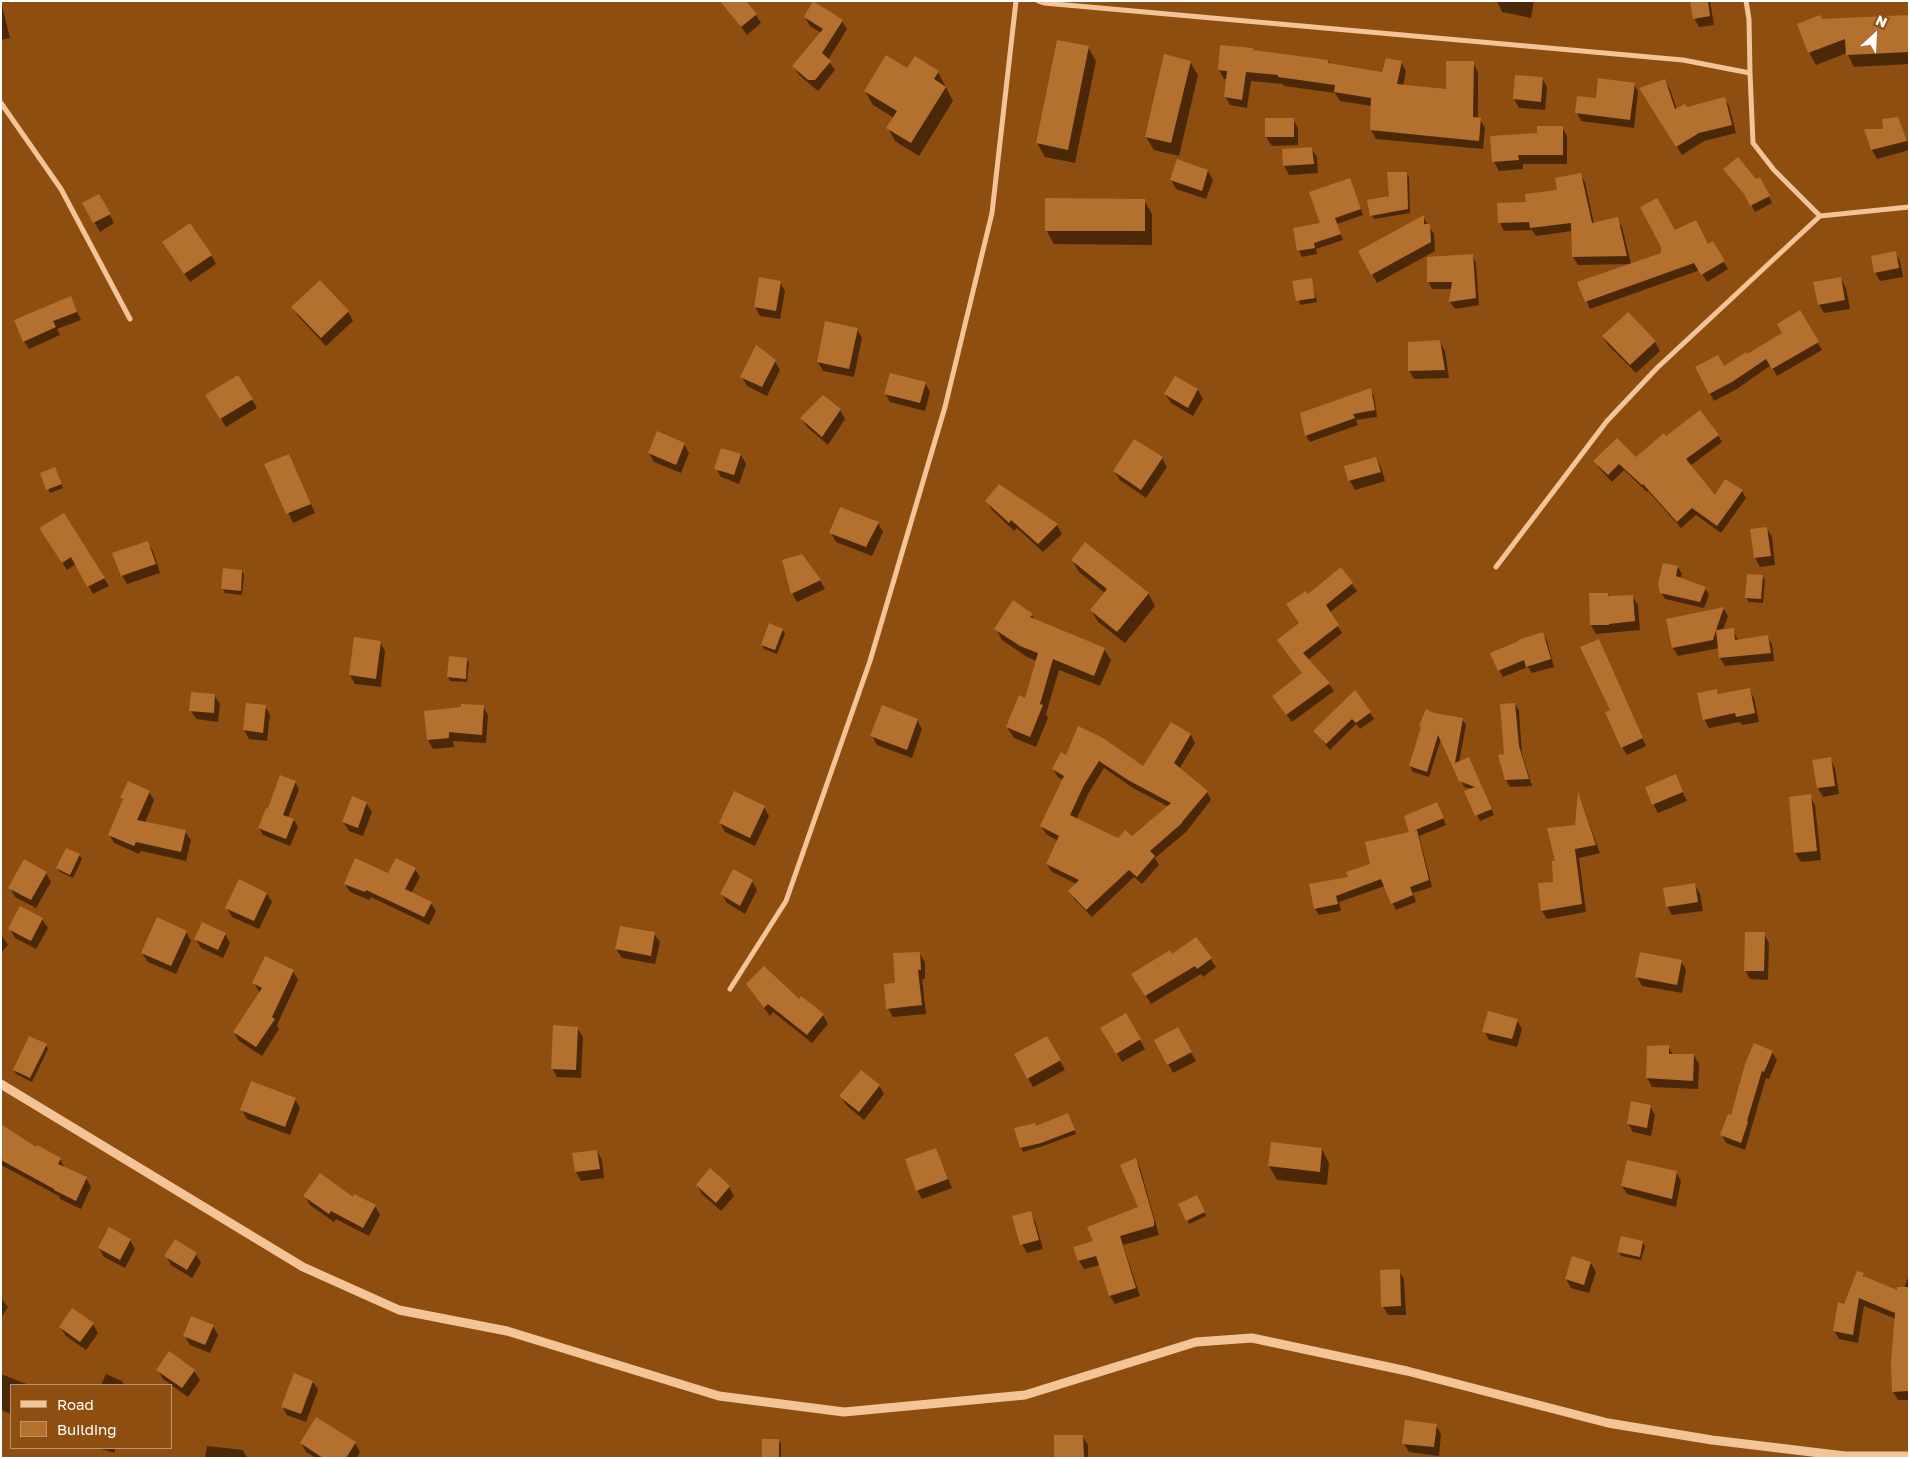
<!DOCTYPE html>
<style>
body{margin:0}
#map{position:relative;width:1910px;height:1459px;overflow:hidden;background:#8d4e10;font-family:"Golos Text",sans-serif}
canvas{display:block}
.frame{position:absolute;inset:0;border:2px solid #fff;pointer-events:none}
.legend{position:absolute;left:10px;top:1384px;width:162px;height:65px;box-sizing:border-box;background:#8d4e10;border:1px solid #bb9570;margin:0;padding:6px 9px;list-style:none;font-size:15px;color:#fff}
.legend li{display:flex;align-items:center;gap:10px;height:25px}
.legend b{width:25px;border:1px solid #bb9570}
.north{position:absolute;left:1850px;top:10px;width:50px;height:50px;-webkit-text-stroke:4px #8d4e10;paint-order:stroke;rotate:25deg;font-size:14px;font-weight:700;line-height:20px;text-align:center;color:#fff}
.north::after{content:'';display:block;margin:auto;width:18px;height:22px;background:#fff;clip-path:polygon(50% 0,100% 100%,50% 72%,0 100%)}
</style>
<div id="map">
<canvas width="1910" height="1459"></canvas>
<div class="frame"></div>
<ul class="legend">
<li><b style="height:6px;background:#f3c497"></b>Road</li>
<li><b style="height:14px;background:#b4702f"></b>Building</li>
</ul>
<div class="north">N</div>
</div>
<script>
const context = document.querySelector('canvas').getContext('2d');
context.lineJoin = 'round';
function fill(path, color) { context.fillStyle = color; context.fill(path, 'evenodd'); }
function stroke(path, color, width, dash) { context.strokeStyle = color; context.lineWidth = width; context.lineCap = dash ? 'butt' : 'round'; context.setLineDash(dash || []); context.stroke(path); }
const shadow = new Path2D(`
 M 1497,1 L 1534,1 L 1531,18 L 1502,12 Z
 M 1691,1 L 1710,1 L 1714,25 L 1699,27 L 1694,18 Z
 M 1,2 L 10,38 L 1,40 Z
 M 726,7 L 756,15 L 761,23 L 747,35 Z
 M 1909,16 L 1909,64 L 1854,67 L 1847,53 L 1816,65 L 1809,52 L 1822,21 Z
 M 805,17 L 842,21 L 847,29 L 828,60 L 835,70 L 818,91 L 799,75 L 794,66 L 821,33 L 810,26 Z
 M 1088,47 L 1096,61 L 1075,163 L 1045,157 L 1037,143 Z
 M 1253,49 L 1254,51 L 1328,61 L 1330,65 L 1383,74 L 1401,62 L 1406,71 L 1403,86 L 1447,90 L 1473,63 L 1478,72 L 1478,119 L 1480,119 L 1485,128 L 1483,149 L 1376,139 L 1371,130 L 1372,106 L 1340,101 L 1335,93 L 1284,86 L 1283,84 L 1251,81 L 1247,108 L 1230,105 L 1225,96 L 1227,79 L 1224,79 L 1219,70 Z
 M 1190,62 L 1198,75 L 1179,156 L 1154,150 L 1146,137 Z
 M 908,70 L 938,72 L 953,101 L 919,156 L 895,141 L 888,128 L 894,118 L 873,105 L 865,91 Z
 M 1542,78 L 1547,87 L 1545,110 L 1519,108 L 1514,99 Z
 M 1665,81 L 1670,89 L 1677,110 L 1724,98 L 1729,106 L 1736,133 L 1704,141 L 1682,155 L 1641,88 Z
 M 1634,84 L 1638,92 L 1634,128 L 1581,121 L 1577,113 L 1597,100 Z
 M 1293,119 L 1298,128 L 1298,145 L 1272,146 L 1266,137 Z
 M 1897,119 L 1909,144 L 1909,150 L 1877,159 L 1872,150 L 1866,130 L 1884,131 Z
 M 1562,127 L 1567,136 L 1567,164 L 1523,164 L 1523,169 L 1499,171 L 1494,162 L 1491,137 L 1538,134 Z
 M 1311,148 L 1317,157 L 1318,173 L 1289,175 L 1284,166 Z
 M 1725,169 L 1756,181 L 1764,186 L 1772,203 L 1755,212 L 1748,199 Z
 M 1208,171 L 1213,180 L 1206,199 L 1176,189 L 1171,180 Z
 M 1406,173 L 1409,177 L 1410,213 L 1374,219 L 1372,215 L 1390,197 Z
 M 1580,174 L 1585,182 L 1594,224 L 1617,219 L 1622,227 L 1631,264 L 1578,265 L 1573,257 L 1572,231 L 1536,236 L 1532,230 L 1504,231 L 1500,223 L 1499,205 L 1527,203 L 1559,191 Z
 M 1350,180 L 1363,215 L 1337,224 L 1343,240 L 1316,249 L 1317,254 L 1302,257 L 1299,251 L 1295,229 L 1322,224 Z
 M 99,195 L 114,223 L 100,232 L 84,203 Z
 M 1144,200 L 1152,214 L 1152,245 L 1054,244 L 1046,230 Z
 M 1423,217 L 1434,234 L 1435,251 L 1377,283 L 1360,252 Z
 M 1674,231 L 1708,246 L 1712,243 L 1728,269 L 1707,282 L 1700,270 L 1590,309 L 1579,283 L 1662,254 Z
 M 169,251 L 211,255 L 216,264 L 190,282 Z
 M 1895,252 L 1900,261 L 1903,277 L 1880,281 L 1875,272 Z
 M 1472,255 L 1476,263 L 1479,305 L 1455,309 L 1450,302 L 1452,289 L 1432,289 L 1428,281 Z
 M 1311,279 L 1317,302 L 1300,305 L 1294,282 Z
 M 1841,279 L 1846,288 L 1850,309 L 1824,313 L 1819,305 Z
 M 780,282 L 785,291 L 780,319 L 760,316 L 755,307 Z
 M 70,297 L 81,320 L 57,329 L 60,335 L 29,349 L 24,341 Z
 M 293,307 L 348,312 L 353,321 L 326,346 L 298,316 Z
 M 1800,312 L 1822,350 L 1777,376 L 1771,365 L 1737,389 L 1714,401 L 1696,368 L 1724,368 L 1784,334 Z
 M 857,329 L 862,338 L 854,377 L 823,371 L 818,362 Z
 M 1603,336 L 1655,342 L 1660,351 L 1636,373 L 1608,345 Z
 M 1440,342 L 1445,351 L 1449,378 L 1414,379 L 1409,370 Z
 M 775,361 L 780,370 L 767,396 L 747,386 L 742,377 Z
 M 238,377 L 257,408 L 226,427 L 207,395 Z
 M 1175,377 L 1198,390 L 1203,399 L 1193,416 L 1171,403 L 1165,394 Z
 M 925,383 L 930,392 L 925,411 L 890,402 L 885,393 Z
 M 1370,390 L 1374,396 L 1377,417 L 1356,420 L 1358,425 L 1310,442 L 1306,436 Z
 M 840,410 L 845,419 L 828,445 L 807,427 L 802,418 Z
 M 1718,435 L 1722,442 L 1690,466 L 1715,497 L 1742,491 L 1746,498 L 1721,533 L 1696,515 L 1681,528 L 1648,491 L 1647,492 L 1624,470 L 1612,482 L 1599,468 L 1595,461 L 1636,459 L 1666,437 Z
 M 684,444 L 689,453 L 681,473 L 654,462 L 649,453 Z
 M 741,455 L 746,464 L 739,484 L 721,477 L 716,468 Z
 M 1162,458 L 1167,467 L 1146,498 L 1120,480 L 1114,471 Z
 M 1376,459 L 1381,467 L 1385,481 L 1355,490 L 1350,481 L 1346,467 Z
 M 293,464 L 315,513 L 293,523 L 266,465 Z
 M 57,473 L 63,488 L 50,493 L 48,489 Z
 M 987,501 L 1057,525 L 1062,534 L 1043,552 L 1017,528 L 1014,531 L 992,510 Z
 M 63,515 L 109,586 L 93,594 L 76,564 L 67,570 L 45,536 Z
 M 878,523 L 883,532 L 872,556 L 836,542 L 831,533 Z
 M 1767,529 L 1772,537 L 1775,565 L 1760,567 L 1755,558 Z
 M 148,543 L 153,551 L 160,573 L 127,584 L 122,575 Z
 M 1072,560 L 1148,593 L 1155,606 L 1125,643 L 1098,622 L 1091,610 L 1105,593 L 1079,572 Z
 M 1678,567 L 1682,574 L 1680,579 L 1705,588 L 1709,595 L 1704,608 L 1665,599 L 1661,592 Z
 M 1341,569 L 1357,591 L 1329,613 L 1342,633 L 1308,660 L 1329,684 L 1334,691 L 1292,722 L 1273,697 L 1303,674 L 1300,624 L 1308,595 Z
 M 242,571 L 244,575 L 242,595 L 225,593 L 223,589 Z
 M 1763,576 L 1765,581 L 1763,603 L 1749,602 L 1746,598 Z
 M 820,580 L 825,589 L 797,602 L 792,593 Z
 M 1608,594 L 1610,598 L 1632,596 L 1638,605 L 1640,630 L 1596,634 L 1591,625 Z
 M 1723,608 L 1728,616 L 1723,630 L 1733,630 L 1738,640 L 1767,636 L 1772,644 L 1774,661 L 1725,666 L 1720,658 L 1719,648 L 1678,656 L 1673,648 L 1667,620 Z
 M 1032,615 L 1035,621 L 1104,649 L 1111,660 L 1100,686 L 1059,670 L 1046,714 L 1048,718 L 1036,747 L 1014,738 L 1007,727 L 1026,700 L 1037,661 L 1027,657 L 1002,640 L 996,629 Z
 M 783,630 L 785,634 L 777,654 L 764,649 L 762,645 Z
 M 1543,634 L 1547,641 L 1554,667 L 1532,673 L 1528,667 L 1503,677 L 1499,670 L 1520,642 Z
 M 355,639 L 380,642 L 385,651 L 381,687 L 355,684 L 350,675 Z
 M 1599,640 L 1646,746 L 1627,755 L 1622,747 L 1611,710 Z
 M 466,659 L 469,663 L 467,682 L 450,681 L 448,677 Z
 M 1749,689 L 1754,698 L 1759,722 L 1742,725 L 1740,722 L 1709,728 L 1704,719 L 1717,690 L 1719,695 Z
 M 214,695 L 220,704 L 218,722 L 196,719 L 191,711 Z
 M 1515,704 L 1519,711 L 1522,754 L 1532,786 L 1510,787 L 1506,780 L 1505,755 Z
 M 265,706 L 270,715 L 267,741 L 249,739 L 244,730 Z
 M 483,706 L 488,715 L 486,743 L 453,741 L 454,747 L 433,749 L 428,740 Z
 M 1370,713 L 1374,719 L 1360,729 L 1356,724 L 1330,750 L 1314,731 Z
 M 1434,714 L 1462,719 L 1466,725 L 1459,763 L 1472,764 L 1494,815 L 1480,821 L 1466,792 L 1472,789 L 1464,787 L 1441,739 L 1429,777 L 1413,772 L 1410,766 Z
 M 917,720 L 922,729 L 912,758 L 877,745 L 872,736 Z
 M 1171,724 L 1191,735 L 1195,743 L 1179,769 L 1207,792 L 1211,800 L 1186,832 L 1155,858 L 1159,865 L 1142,884 L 1134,877 L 1092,917 L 1074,899 L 1070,891 L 1077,884 L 1052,872 L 1047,864 L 1058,841 L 1046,834 L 1041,826 L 1063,780 L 1058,777 L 1053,769 L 1066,756 L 1079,728 L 1144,767 ZM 1104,768 L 1133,788 L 1169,807 L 1132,838 L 1118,839 L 1076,820 L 1088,794 Z
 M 1830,759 L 1835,768 L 1839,794 L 1823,797 L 1818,788 L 1814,761 Z
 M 1675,776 L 1687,801 L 1658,813 L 1653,804 Z
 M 295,782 L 299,789 L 288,818 L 294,820 L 298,827 L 290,846 L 263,835 L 259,828 L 269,810 Z
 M 149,792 L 154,800 L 145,823 L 185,832 L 191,840 L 186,861 L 141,851 L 139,854 L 114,843 L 109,834 L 123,801 L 122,798 Z
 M 1579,796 L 1600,853 L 1579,858 L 1586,912 L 1547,919 L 1542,911 L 1554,883 L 1557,862 L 1577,826 Z
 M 1810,796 L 1815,805 L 1821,860 L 1801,862 L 1795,853 Z
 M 366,803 L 372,812 L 363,836 L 349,831 L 343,822 Z
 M 764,807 L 769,816 L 755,846 L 725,832 L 720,823 Z
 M 1440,810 L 1446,825 L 1419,836 L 1432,887 L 1413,893 L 1416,902 L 1396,910 L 1385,886 L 1339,902 L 1341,911 L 1319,915 L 1315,909 L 1350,878 L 1372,865 Z
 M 79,855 L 82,859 L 73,878 L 60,872 L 57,868 Z
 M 415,869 L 420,877 L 411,894 L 431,903 L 436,911 L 429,925 L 371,897 L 369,900 L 350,892 L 345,884 Z
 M 46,873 L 51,882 L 36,908 L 15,897 L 10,888 Z
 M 752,881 L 757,890 L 745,914 L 727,903 L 722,894 Z
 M 1695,885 L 1700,894 L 1703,911 L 1672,915 L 1667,906 Z
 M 267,894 L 272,902 L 259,929 L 232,917 L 227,908 Z
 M 21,908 L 42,919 L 48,928 L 36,949 L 15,938 L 10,929 Z
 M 186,932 L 191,941 L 176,974 L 148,962 L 142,953 Z
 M 225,934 L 230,943 L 223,958 L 201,948 L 196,939 Z
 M 654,934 L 660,942 L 655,964 L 622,958 L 616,949 Z
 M 1764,934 L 1769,943 L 1768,980 L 1750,979 L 1745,970 Z
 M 1,935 L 8,945 L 1,953 Z
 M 1196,938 L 1216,967 L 1203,977 L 1201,974 L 1151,1004 L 1133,974 L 1172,956 Z
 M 920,954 L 925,962 L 925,979 L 922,979 L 926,1014 L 893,1017 L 888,1008 Z
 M 1681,961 L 1686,970 L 1682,993 L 1642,986 L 1637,977 Z
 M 293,971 L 298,980 L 277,1025 L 279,1029 L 262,1056 L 239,1041 L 234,1032 L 260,993 L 254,983 Z
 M 747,985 L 799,1001 L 801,998 L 823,1015 L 828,1024 L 812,1043 L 773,1012 L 770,1016 Z
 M 1125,1014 L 1145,1049 L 1122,1062 L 1102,1028 Z
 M 1517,1020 L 1522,1029 L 1517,1047 L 1489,1040 L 1484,1031 Z
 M 577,1028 L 583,1037 L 581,1078 L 557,1077 L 552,1068 Z
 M 1177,1028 L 1196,1061 L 1173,1073 L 1155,1040 Z
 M 1047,1037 L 1065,1070 L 1033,1087 L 1015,1055 Z
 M 46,1045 L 48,1049 L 32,1082 L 16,1074 L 14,1070 Z
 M 1668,1046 L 1673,1055 L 1694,1055 L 1699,1064 L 1698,1089 L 1652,1087 L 1647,1078 Z
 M 1772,1052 L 1777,1060 L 1769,1079 L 1766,1078 L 1745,1150 L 1726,1143 L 1722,1135 Z
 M 879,1085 L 884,1094 L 864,1120 L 846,1105 L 841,1096 Z
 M 295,1099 L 300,1108 L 290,1135 L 247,1119 L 242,1110 Z
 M 1650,1106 L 1655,1115 L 1651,1136 L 1633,1132 L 1628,1124 Z
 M 1070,1119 L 1076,1134 L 1043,1146 L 1023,1152 L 1021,1148 L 1036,1127 Z
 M 1,1130 L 60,1159 L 65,1169 L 86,1178 L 91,1187 L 81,1209 L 60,1199 L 59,1196 L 1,1165 Z
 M 1272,1144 L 1322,1149 L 1329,1163 L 1327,1185 L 1277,1180 L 1269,1166 Z
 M 936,1149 L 952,1188 L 922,1199 L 917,1190 Z
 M 597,1151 L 602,1160 L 604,1178 L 581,1181 L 576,1172 Z
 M 1136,1159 L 1140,1168 L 1159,1235 L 1123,1245 L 1140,1296 L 1115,1304 L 1110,1296 L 1100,1265 L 1084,1269 L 1079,1261 L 1075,1248 L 1095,1242 L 1140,1208 Z
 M 1676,1172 L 1681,1181 L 1676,1207 L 1627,1194 L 1622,1186 Z
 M 697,1185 L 729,1187 L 734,1196 L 721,1211 L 702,1194 Z
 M 305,1196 L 375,1206 L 380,1215 L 369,1236 L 336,1219 L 334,1222 L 310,1205 Z
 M 1199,1201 L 1206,1216 L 1189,1224 L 1187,1220 Z
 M 1030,1213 L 1035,1221 L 1043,1249 L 1027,1253 L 1022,1244 Z
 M 130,1240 L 135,1249 L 125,1268 L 104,1257 L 99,1248 Z
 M 1642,1242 L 1645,1246 L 1641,1260 L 1621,1256 L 1619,1252 Z
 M 196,1254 L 201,1263 L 192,1278 L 171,1265 L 166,1256 Z
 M 1591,1263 L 1596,1272 L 1589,1293 L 1571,1288 L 1566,1279 Z
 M 1399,1271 L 1404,1279 L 1406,1315 L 1388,1315 L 1383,1306 Z
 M 1863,1274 L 1865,1278 L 1902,1294 L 1909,1274 L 1909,1400 L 1898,1400 L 1893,1392 L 1896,1319 L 1864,1306 L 1858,1343 L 1839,1339 L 1834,1331 L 1845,1305 Z
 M 1,1298 L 8,1307 L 1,1318 Z
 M 73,1309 L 93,1324 L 98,1333 L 86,1350 L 66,1336 L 60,1327 Z
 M 213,1326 L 218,1335 L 210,1353 L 190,1345 L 185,1336 Z
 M 170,1353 L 194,1371 L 200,1380 L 188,1397 L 163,1379 L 158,1370 Z
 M 1,1374 L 29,1385 L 11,1385 L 11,1414 L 1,1410 Z
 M 106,1374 L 122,1381 L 124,1385 L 101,1385 Z
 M 313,1382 L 318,1390 L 306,1422 L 287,1415 L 282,1406 Z
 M 1436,1425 L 1441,1434 L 1439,1456 L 1409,1452 L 1404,1444 Z
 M 1082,1436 L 1088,1445 L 1088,1458 L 1056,1458 Z
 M 778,1440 L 781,1444 L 781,1458 L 764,1458 Z
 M 301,1443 L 355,1443 L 360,1452 L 357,1458 L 316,1458 L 306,1452 Z
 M 207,1446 L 243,1450 L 247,1458 L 205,1458 Z
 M 98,1448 L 116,1448 L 114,1453 Z`);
const building = new Path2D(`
 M 720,1 L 746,1 L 757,14 L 741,27 Z
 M 813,1 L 843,20 L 822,53 L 831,61 L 815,80 L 808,80 L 792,66 L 823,29 L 804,17 Z
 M 1690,1 L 1708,1 L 1710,16 L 1693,19 Z
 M 1820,15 L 1822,19 L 1909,15 L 1909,52 L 1846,55 L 1845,39 L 1808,53 L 1797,24 Z
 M 1057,40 L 1089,46 L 1068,150 L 1036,143 Z
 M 1220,45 L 1253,48 L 1253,50 L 1328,60 L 1328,63 L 1382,72 L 1386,58 L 1402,61 L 1397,84 L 1446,89 L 1446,61 L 1474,61 L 1473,117 L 1481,118 L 1479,141 L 1370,130 L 1371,98 L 1334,92 L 1335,85 L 1278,77 L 1278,75 L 1246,72 L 1242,100 L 1224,97 L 1227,71 L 1218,70 Z
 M 1164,54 L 1191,61 L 1171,143 L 1145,137 Z
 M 886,55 L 907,68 L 915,56 L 939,71 L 934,79 L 946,87 L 911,143 L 886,128 L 897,111 L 864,91 Z
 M 1515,75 L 1543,77 L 1541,102 L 1513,99 Z
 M 1598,78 L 1635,83 L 1630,120 L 1575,113 L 1577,96 L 1596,98 Z
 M 1665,79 L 1675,109 L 1685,104 L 1687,107 L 1725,97 L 1732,125 L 1699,133 L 1676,147 L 1639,88 Z
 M 1898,117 L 1907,141 L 1871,150 L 1864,129 L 1883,129 L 1882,119 Z
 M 1265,118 L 1294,118 L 1294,137 L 1265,137 Z
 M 1537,126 L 1563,126 L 1563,155 L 1518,155 L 1519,160 L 1492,162 L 1490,136 L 1537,133 Z
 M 1312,147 L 1314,164 L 1283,166 L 1282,149 Z
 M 1738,157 L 1756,179 L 1760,177 L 1770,196 L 1750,206 L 1744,194 L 1723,169 Z
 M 1177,159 L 1208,170 L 1202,191 L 1170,180 Z
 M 1387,172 L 1407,172 L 1408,209 L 1370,216 L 1367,200 L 1389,196 Z
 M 1581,173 L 1592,223 L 1618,217 L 1627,256 L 1572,257 L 1571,223 L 1530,228 L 1529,222 L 1498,223 L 1497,203 L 1526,202 L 1525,194 L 1557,190 L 1555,178 Z
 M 1350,178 L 1361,209 L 1335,218 L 1341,234 L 1314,243 L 1315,248 L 1297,251 L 1293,228 L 1320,223 L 1309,192 Z
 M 99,194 L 111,214 L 93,223 L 82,203 Z
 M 1045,198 L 1145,199 L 1145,231 L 1045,231 Z
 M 1657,198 L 1675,230 L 1696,220 L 1708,244 L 1713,241 L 1725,261 L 1701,275 L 1694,263 L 1585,302 L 1577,282 L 1661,253 L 1661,247 L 1640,207 Z
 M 1424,215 L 1424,224 L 1430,224 L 1431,242 L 1371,275 L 1358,251 Z
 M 190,223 L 212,255 L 184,274 L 162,242 Z
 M 1896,251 L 1899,268 L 1874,273 L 1871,256 Z
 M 1473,254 L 1476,298 L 1449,302 L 1452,282 L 1427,282 L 1427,257 Z
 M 759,277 L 781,281 L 776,311 L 754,307 Z
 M 1841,277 L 1845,300 L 1818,305 L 1813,282 Z
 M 1312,278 L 1315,298 L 1296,301 L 1292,281 Z
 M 320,280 L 349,311 L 321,338 L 291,307 Z
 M 71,296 L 77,312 L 53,321 L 56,327 L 23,342 L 14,320 Z
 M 1800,310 L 1819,342 L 1772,369 L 1766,359 L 1732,382 L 1709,394 L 1695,367 L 1718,355 L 1724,366 L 1746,352 L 1747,354 L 1782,333 L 1777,324 Z
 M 1628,312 L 1656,341 L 1630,365 L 1602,336 Z
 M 825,321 L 858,328 L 849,369 L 817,362 Z
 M 1440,340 L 1445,370 L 1408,371 L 1408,342 Z
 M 756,345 L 776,360 L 762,387 L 740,377 Z
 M 890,373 L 926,382 L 920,403 L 884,394 Z
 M 238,375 L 253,399 L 220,419 L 205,395 Z
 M 1175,376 L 1198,389 L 1188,408 L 1164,394 Z
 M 1371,388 L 1375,410 L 1353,414 L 1355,418 L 1305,436 L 1300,413 Z
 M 823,395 L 841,409 L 822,437 L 800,418 Z
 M 1700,410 L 1719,435 L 1686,459 L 1715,495 L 1725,479 L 1743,490 L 1717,526 L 1692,508 L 1677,522 L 1643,484 L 1642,485 L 1619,464 L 1608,475 L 1593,461 L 1617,438 L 1636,457 L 1664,433 L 1666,436 Z
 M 657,431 L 685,443 L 676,465 L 648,453 Z
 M 1134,439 L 1163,457 L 1141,490 L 1113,471 Z
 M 721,448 L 741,454 L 734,475 L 714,469 Z
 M 289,454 L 311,504 L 286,514 L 264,464 Z
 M 1376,457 L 1381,472 L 1348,481 L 1344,466 Z
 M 55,467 L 62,484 L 46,490 L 40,473 Z
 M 999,484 L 1058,524 L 1038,544 L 1011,520 L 1009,523 L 985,501 Z
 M 840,507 L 879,522 L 866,547 L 829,533 Z
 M 64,513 L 105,578 L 87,587 L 71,557 L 62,563 L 39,528 Z
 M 1767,527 L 1771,556 L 1754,558 L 1750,529 Z
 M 148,541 L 156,564 L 121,576 L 112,553 Z
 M 1085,542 L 1149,593 L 1117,632 L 1090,610 L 1107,589 L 1071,560 Z
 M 802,554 L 821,580 L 791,594 L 782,560 Z
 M 1663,563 L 1678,566 L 1676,576 L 1706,587 L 1700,602 L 1660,593 L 1658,584 Z
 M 1341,567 L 1353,583 L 1326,605 L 1339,625 L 1303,653 L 1330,683 L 1286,715 L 1272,696 L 1302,673 L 1277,640 L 1299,623 L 1286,604 L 1306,591 L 1308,594 Z
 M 223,568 L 242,570 L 241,591 L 221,589 Z
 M 1747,574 L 1763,575 L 1761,599 L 1745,598 Z
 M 1589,593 L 1608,593 L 1608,596 L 1633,595 L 1635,621 L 1609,624 L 1609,625 L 1590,625 Z
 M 1013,600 L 1033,614 L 1030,617 L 1105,648 L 1094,676 L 1053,659 L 1040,704 L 1043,705 L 1030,737 L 1006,727 L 1019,695 L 1025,698 L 1038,653 L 1020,646 L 994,629 Z
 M 1724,607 L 1716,630 L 1734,628 L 1735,640 L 1768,635 L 1771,653 L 1719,658 L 1716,630 L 1713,640 L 1672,648 L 1666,619 Z
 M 769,623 L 783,629 L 775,650 L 761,645 Z
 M 1543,632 L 1551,659 L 1526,667 L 1524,660 L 1498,671 L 1490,653 L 1519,641 L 1518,640 Z
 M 354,637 L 381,641 L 376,679 L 349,675 Z
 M 1599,639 L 1643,738 L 1621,748 L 1605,712 L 1610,710 L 1580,647 Z
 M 449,656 L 467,658 L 466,679 L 447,677 Z
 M 1750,688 L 1755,713 L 1736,717 L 1735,713 L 1703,720 L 1697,693 L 1717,689 L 1718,694 Z
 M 1355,690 L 1371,712 L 1356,723 L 1352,719 L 1326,744 L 1313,731 Z
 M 191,692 L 215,694 L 214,713 L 189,711 Z
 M 246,703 L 266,705 L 263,733 L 243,730 Z
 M 1515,703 L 1519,746 L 1529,779 L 1505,780 L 1498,755 L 1504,754 L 1500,704 Z
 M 461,704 L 484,705 L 482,735 L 449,732 L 449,738 L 427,740 L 424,711 L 461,707 Z
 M 882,705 L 918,719 L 907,750 L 870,736 Z
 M 1426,709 L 1434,713 L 1463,718 L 1455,763 L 1469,757 L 1492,809 L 1475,816 L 1464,791 L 1475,787 L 1459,781 L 1438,735 L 1427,772 L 1409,766 L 1421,727 L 1419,726 Z
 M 1171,722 L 1191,734 L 1174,763 L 1208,791 L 1182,822 L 1182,823 L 1150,851 L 1155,856 L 1137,877 L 1129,870 L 1086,910 L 1068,891 L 1079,880 L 1046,864 L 1059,836 L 1040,826 L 1064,776 L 1052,769 L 1061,752 L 1066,755 L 1078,726 L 1103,738 L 1143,766 ZM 1099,761 L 1128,780 L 1171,803 L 1132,836 L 1125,830 L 1118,838 L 1070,815 L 1084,785 Z
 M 1831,757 L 1835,786 L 1817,788 L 1812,760 Z
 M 1676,774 L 1683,792 L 1652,805 L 1645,787 Z
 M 280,775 L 296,781 L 283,815 L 294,819 L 286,839 L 258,828 L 266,808 L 268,808 Z
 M 128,781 L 150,791 L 137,820 L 186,830 L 181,852 L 136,842 L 134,846 L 108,835 L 123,799 L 120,798 Z
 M 734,791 L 765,806 L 750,838 L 719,823 Z
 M 1578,792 L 1596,845 L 1575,849 L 1582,904 L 1541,911 L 1538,883 L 1553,882 L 1552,861 L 1555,861 L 1547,828 L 1575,825 Z
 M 1811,794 L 1817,851 L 1794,853 L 1789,797 Z
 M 352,796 L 367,802 L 358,828 L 342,822 Z
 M 1437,802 L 1444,818 L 1413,831 L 1417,830 L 1429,880 L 1410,887 L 1413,895 L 1391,904 L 1381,879 L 1336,896 L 1338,904 L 1314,909 L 1309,884 L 1348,877 L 1346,872 L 1370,864 L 1365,842 L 1409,832 L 1404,816 Z
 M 66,848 L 80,854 L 70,875 L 56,868 Z
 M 355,858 L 388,873 L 396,858 L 416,868 L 405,889 L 432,902 L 424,917 L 366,890 L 365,892 L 344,884 Z
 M 24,859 L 47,872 L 31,900 L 8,888 Z
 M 733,869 L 753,880 L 740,906 L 720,894 Z
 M 239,879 L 267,893 L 254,921 L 225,908 Z
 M 1695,883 L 1698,902 L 1666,907 L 1663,888 Z
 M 20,906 L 43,918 L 31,941 L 8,929 Z
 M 157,917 L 187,931 L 171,966 L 141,953 Z
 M 202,922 L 226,933 L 218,950 L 194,939 Z
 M 620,926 L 655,932 L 651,956 L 615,949 Z
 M 1745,932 L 1765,932 L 1764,971 L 1744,971 Z
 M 1196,937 L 1212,958 L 1197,969 L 1195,966 L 1145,996 L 1131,974 L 1170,950 L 1172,954 Z
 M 920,952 L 921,970 L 918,970 L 922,1005 L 886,1009 L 884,984 L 895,983 L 893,953 Z
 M 1640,952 L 1682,960 L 1677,985 L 1635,977 Z
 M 265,956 L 294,970 L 272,1017 L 275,1019 L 256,1047 L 233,1032 L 262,988 L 252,983 Z
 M 764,966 L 799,999 L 801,996 L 824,1014 L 807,1035 L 768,1004 L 764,1008 L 746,984 Z
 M 1488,1011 L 1518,1019 L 1512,1039 L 1482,1032 Z
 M 1126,1013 L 1141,1039 L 1116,1054 L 1100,1028 Z
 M 553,1025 L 578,1027 L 576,1070 L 551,1069 Z
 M 1178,1027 L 1192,1052 L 1167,1065 L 1154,1040 Z
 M 29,1036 L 47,1044 L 30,1078 L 13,1070 Z
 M 1047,1036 L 1061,1060 L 1027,1079 L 1014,1054 Z
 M 1754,1043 L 1773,1051 L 1764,1072 L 1762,1071 L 1747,1121 L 1748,1122 L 1741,1143 L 1720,1135 L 1728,1114 L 1731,1115 L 1745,1064 Z
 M 1669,1045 L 1669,1054 L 1694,1054 L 1693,1081 L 1646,1078 L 1647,1046 Z
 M 861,1070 L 880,1085 L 859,1112 L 839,1096 Z
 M 251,1081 L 296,1098 L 285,1127 L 240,1110 Z
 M 1631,1101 L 1651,1105 L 1647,1128 L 1627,1124 Z
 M 1068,1113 L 1075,1130 L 1041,1143 L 1020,1148 L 1014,1128 L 1035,1123 L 1036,1126 Z
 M 1,1124 L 36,1147 L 37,1145 L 61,1158 L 58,1164 L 87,1177 L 76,1201 L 54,1190 L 54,1189 L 1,1160 Z
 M 1271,1142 L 1322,1148 L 1320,1172 L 1268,1166 Z
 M 936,1148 L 948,1179 L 916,1191 L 905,1159 Z
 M 597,1150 L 600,1169 L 575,1172 L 572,1153 Z
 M 1136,1158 L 1154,1220 L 1154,1226 L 1120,1236 L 1136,1288 L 1109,1296 L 1096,1256 L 1078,1261 L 1073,1247 L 1093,1241 L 1087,1227 L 1138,1207 L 1120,1165 Z
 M 1627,1160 L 1677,1171 L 1672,1199 L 1621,1186 Z
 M 710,1168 L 730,1186 L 716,1203 L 696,1185 Z
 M 320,1173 L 353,1197 L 354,1194 L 376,1205 L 363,1228 L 331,1211 L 329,1214 L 303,1196 Z
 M 1197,1195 L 1205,1212 L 1186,1221 L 1178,1204 Z
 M 1031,1211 L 1039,1240 L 1020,1245 L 1012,1216 Z
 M 109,1227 L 131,1239 L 120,1260 L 98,1248 Z
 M 1621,1236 L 1643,1241 L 1640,1257 L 1617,1252 Z
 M 175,1239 L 197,1253 L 187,1270 L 164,1256 Z
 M 1572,1256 L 1591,1262 L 1584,1285 L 1565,1279 Z
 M 1400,1269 L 1401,1306 L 1381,1307 L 1380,1270 Z
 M 1857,1271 L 1864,1273 L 1863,1276 L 1897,1290 L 1897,1287 L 1909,1287 L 1909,1391 L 1892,1392 L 1891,1362 L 1895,1313 L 1859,1298 L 1853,1335 L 1833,1331 L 1838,1302 L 1844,1304 Z
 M 72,1308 L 94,1323 L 80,1342 L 59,1327 Z
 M 191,1316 L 214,1325 L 205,1345 L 183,1336 Z
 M 169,1351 L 195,1370 L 182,1388 L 156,1370 Z
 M 294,1373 L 313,1381 L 301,1414 L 281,1407 Z
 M 316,1417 L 356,1442 L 346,1458 L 323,1458 L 300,1443 Z
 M 1405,1420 L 1437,1424 L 1434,1447 L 1402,1444 Z
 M 1054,1435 L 1083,1435 L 1084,1458 L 1054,1458 Z
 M 762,1439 L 779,1439 L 779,1458 L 762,1458 Z`);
const minor = new Path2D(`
 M 1038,1 L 1044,3 L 1683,60 L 1750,73
 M 1746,1 L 1749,19 L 1750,73 L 1753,143 L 1774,170 L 1820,216 L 1909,207
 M 1,103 L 61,189 L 130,319
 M 1496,567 L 1607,421 L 1657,368 L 1820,216
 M 730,989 L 786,901 L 870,661 L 945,407 L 992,213 L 1016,1`);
const tertiary = new Path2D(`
 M 1,1084 L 303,1267 L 399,1310 L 507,1331 L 719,1396 L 844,1412 L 1025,1395 L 1196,1342 L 1252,1338 L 1407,1371 L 1608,1423 L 1712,1440 L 1845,1456 L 1909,1456`);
fill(shadow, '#0007');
fill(building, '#b4702f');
stroke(minor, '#f3c497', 5);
stroke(tertiary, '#f3c497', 9);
</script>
